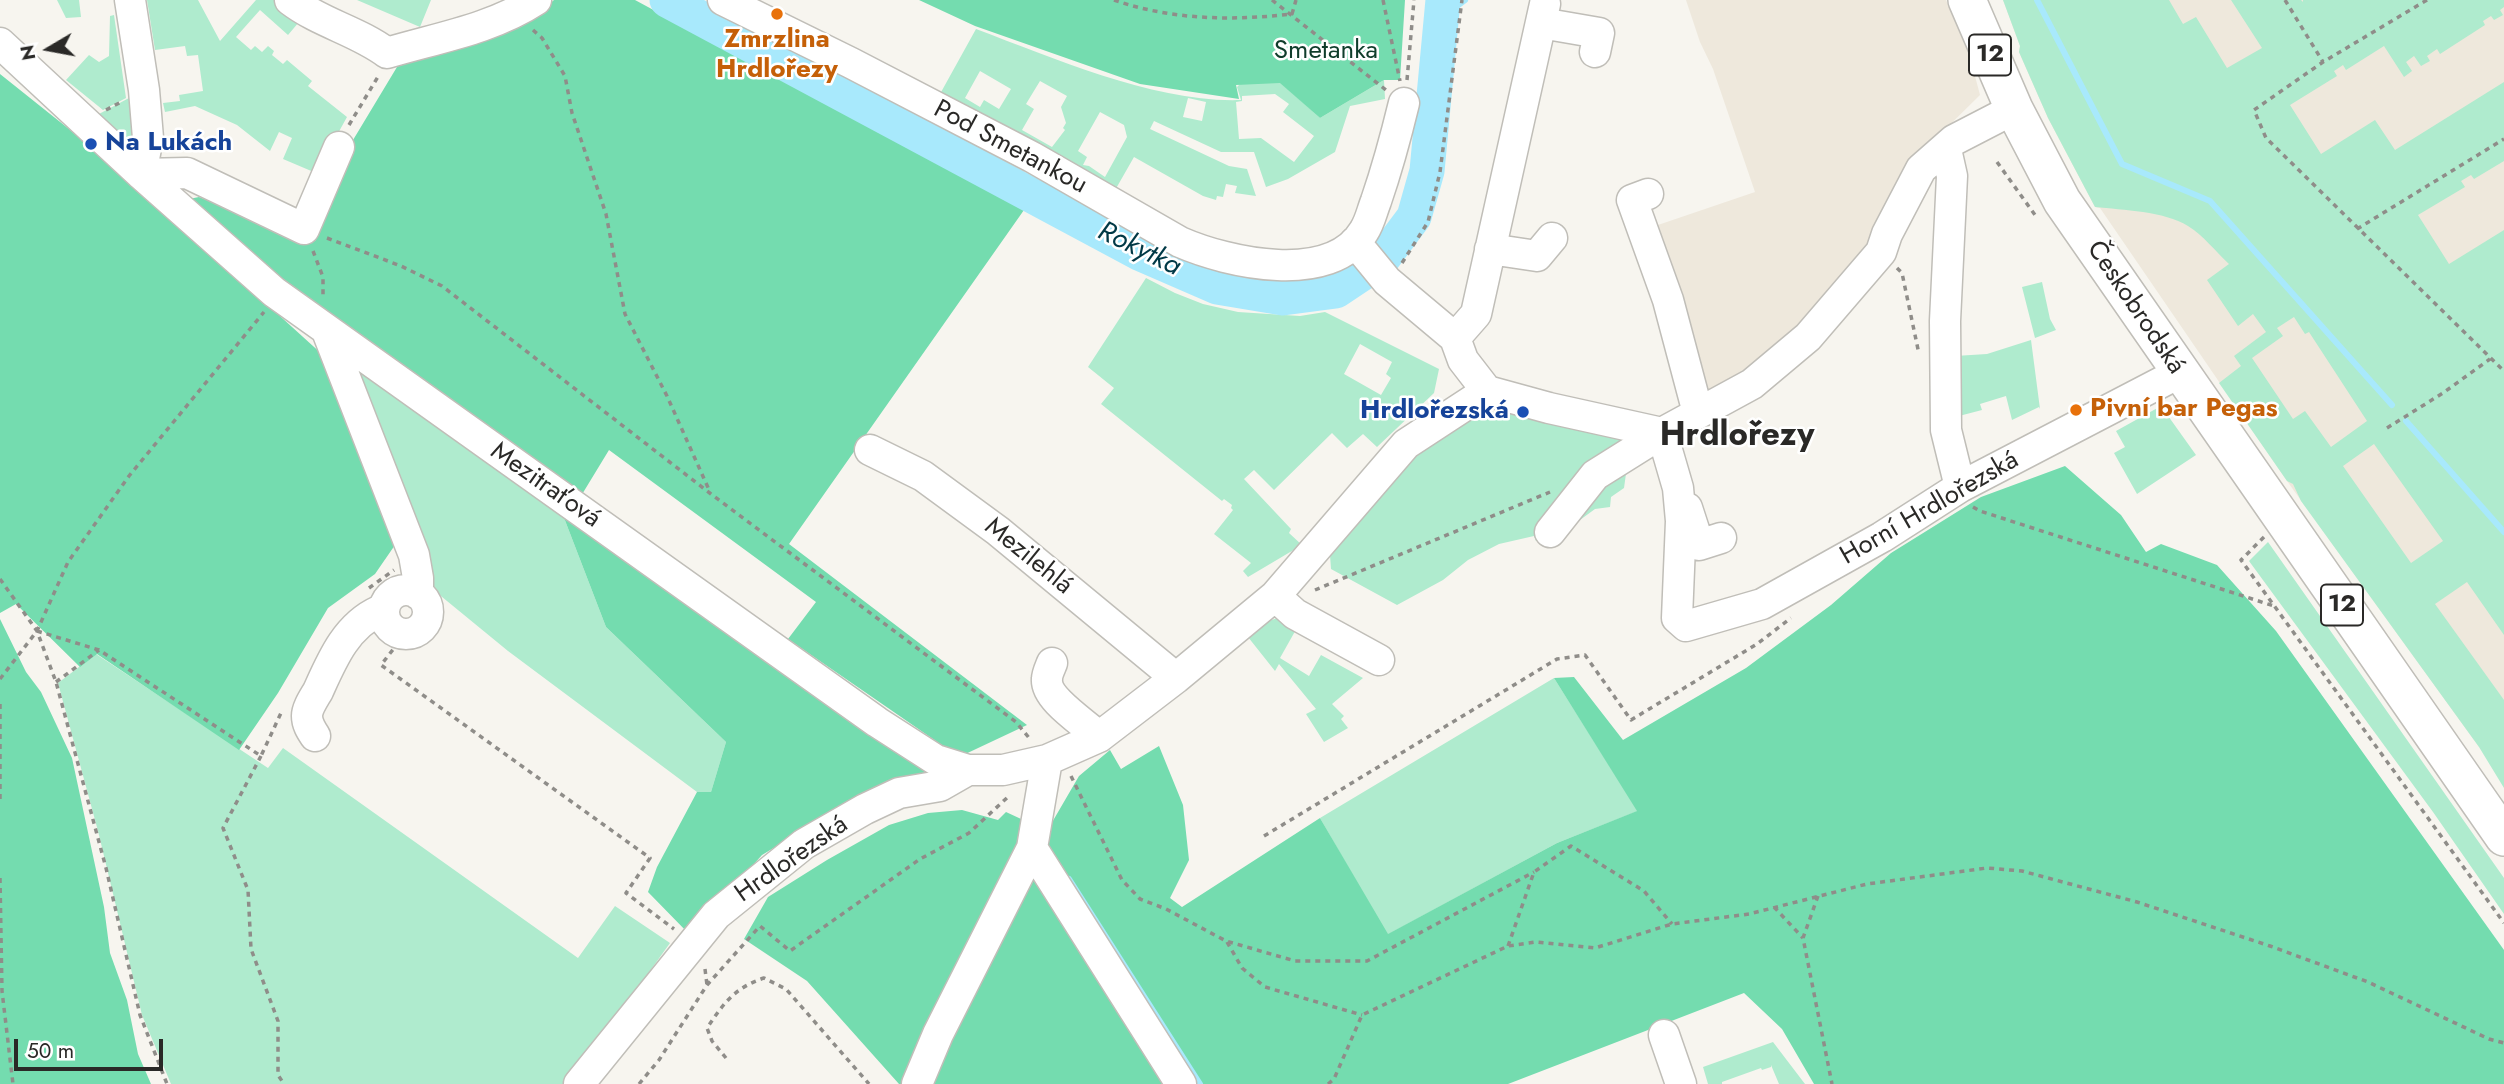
<!DOCTYPE html>
<meta charset="utf-8">
<style>
body{margin:0}
#map{position:relative;width:2504px;height:1084px;overflow:hidden;background:#f7f5ef;font-family:Jost,sans-serif}
canvas{display:block}
.north{position:absolute;left:14px;top:14px;width:70px;height:70px;-webkit-text-stroke:5px #fff;paint-order:stroke;rotate:260deg;font-size:19px;font-weight:700;line-height:28px;text-align:center;color:#2a2927}
.north::after{content:'';display:block;margin:auto;width:24px;height:32px;background:#2a2927;clip-path:polygon(50% 0,100% 100%,50% 72%,0 100%)}
.scale{position:absolute;left:14px;top:1039px;width:149px;height:32px;box-sizing:border-box;border:4px solid #2a2927;border-top:0;padding-left:9px;font-size:21px;line-height:24px;white-space:nowrap;color:#2a2927;-webkit-text-stroke:5px #fff;paint-order:stroke}
</style>
<div id="map">
<canvas width="2504" height="1084"></canvas>
<div class="north">N</div>
<div class="scale">50 m</div>
</div>
<script>
const context = document.querySelector('canvas').getContext('2d');
context.lineJoin = 'round';
function fill(path, color) { context.fillStyle = color; context.fill(path, 'evenodd'); }
function stroke(path, color, width, dash) { context.strokeStyle = color; context.lineWidth = width; context.lineCap = dash ? 'butt' : 'round'; context.setLineDash(dash || []); context.stroke(path); }
function drawText(font, color, halo, rows, align = 'center') {
  context.font = font + ' Jost,sans-serif'; context.lineWidth = 5; context.setLineDash([]); context.textBaseline = 'middle'; context.strokeStyle = halo; context.fillStyle = color; for (const [text, x, y, turn = 0] of rows) {
    context.save(); context.translate(x, y); context.rotate((+turn || 0) * Math.PI / 180); context.textAlign = isNaN(turn) ? turn : align; if (halo) context.strokeText(text, 0, 0); context.fillText(text, 0, 0); context.restore();
  }
}
const built = new Path2D(`
 M 1686,0 L 1946,0 L 1970,57 L 1980,95 L 1907,167 L 1869,246 L 1806,330 L 1703,403 L 1655,226 L 1755,192 L 1713,69 L 1700,42 Z
 M 2003,0 L 2504,0 L 2504,732 L 2479,747 L 2287,481 L 2100,208 L 2095,207 L 2048,118 L 2019,52 L 2020,46 Z`);
const green = new Path2D(`
 M 57,0 L 79,0 L 81,17 L 66,18 Z
 M 147,0 L 198,0 L 220,41 L 256,0 L 274,0 L 299,22 L 288,35 L 260,10 L 236,37 L 251,50 L 255,46 L 262,52 L 268,46 L 274,51 L 272,55 L 283,64 L 287,60 L 312,81 L 308,86 L 347,117 L 316,173 L 283,159 L 292,138 L 279,132 L 270,151 L 237,125 L 195,106 L 165,112 L 163,103 L 180,101 L 179,95 L 203,91 L 198,55 L 187,56 L 185,46 L 155,50 Z
 M 357,0 L 431,0 L 420,27 Z
 M 2003,0 L 2169,0 L 2183,24 L 2196,17 L 2227,68 L 2262,48 L 2231,0 L 2301,0 L 2303,2 L 2303,0 L 2504,0 L 2504,7 L 2500,10 L 2503,15 L 2494,20 L 2491,16 L 2483,21 L 2485,25 L 2440,54 L 2437,49 L 2427,56 L 2430,61 L 2421,66 L 2414,56 L 2406,62 L 2412,71 L 2404,77 L 2384,46 L 2346,70 L 2343,65 L 2334,71 L 2337,76 L 2290,105 L 2321,154 L 2375,120 L 2395,150 L 2504,82 L 2504,161 L 2474,179 L 2471,175 L 2461,181 L 2465,187 L 2418,215 L 2449,264 L 2504,230 L 2504,635 L 2467,582 L 2435,604 L 2504,700 L 2504,788 L 2479,747 L 2301,501 L 2293,484 L 2287,481 L 2219,383 L 2241,366 L 2234,356 L 2266,332 L 2253,314 L 2238,326 L 2207,280 L 2229,264 C 2216,252 2203,235 2188,226 C 2164,211 2123,210 2095,207 L 2048,118 L 2019,52 L 2020,46 ZM 2294,317 L 2305,334 L 2309,332 L 2367,421 L 2331,447 L 2305,411 L 2293,419 L 2252,358 L 2283,336 L 2277,328 ZM 2374,444 L 2443,541 L 2411,563 L 2343,466 Z
 M 114,15 L 126,98 L 103,110 L 66,80 L 89,55 L 99,62 L 109,56 L 110,16 Z
 M 976,29 C 1056,59 1156,103 1241,100 L 1237,87 L 1240,84 L 1280,82 L 1320,118 L 1384,80 L 1385,99 L 1350,106 L 1335,152 L 1288,179 L 1266,187 L 1254,152 L 1221,152 L 1154,121 L 1150,129 L 1229,166 L 1247,169 L 1256,196 L 1235,193 L 1237,186 L 1226,184 L 1223,197 L 1217,196 L 1216,200 L 1203,196 L 1134,157 L 1114,192 L 940,94 ZM 980,71 L 1011,89 L 999,109 L 984,100 L 980,107 L 965,98 ZM 1040,81 L 1067,96 L 1061,107 L 1066,123 L 1063,128 L 1065,130 L 1052,147 L 1022,130 L 1034,109 L 1026,104 ZM 1275,94 L 1289,104 L 1283,112 L 1314,136 L 1294,162 L 1261,138 L 1239,139 L 1236,102 L 1242,101 L 1242,96 ZM 1188,98 L 1206,102 L 1202,121 L 1183,117 ZM 1100,112 L 1124,125 L 1127,137 L 1105,177 L 1089,166 L 1083,165 L 1087,157 L 1078,151 Z
 M 144,90 L 141,174 L 84,122 Z
 M 1146,278 L 1175,293 L 1203,304 L 1238,312 L 1300,316 L 1325,312 L 1439,369 L 1434,393 L 1377,447 L 1363,434 L 1347,448 L 1332,433 L 1274,490 L 1254,470 L 1244,479 L 1291,529 L 1289,533 L 1302,545 L 1248,577 L 1243,571 L 1251,563 L 1214,534 L 1233,510 L 1231,508 L 1232,505 L 1224,499 L 1222,501 L 1101,404 L 1114,388 L 1088,367 ZM 1360,344 L 1392,362 L 1386,374 L 1391,378 L 1381,395 L 1344,374 Z
 M 2042,282 L 2050,319 L 2056,330 L 2035,338 L 2022,287 Z
 M 2031,340 L 2040,409 L 2039,407 L 2012,420 L 2006,396 L 1980,404 L 1982,410 L 1959,416 L 1955,356 L 1987,354 Z
 M 362,369 L 561,510 L 606,627 L 726,742 L 711,792 L 697,792 L 508,651 L 436,592 L 353,375 Z
 M 2161,406 L 2196,455 L 2137,494 L 2114,453 L 2125,447 L 2116,431 Z
 M 1497,411 L 1539,418 L 1631,438 L 1624,488 L 1611,497 L 1610,507 L 1595,509 L 1569,528 L 1536,541 L 1534,536 L 1499,544 L 1468,560 L 1443,580 L 1397,605 L 1331,569 L 1330,555 L 1402,464 L 1473,417 Z
 M 2268,542 L 2504,878 L 2504,914 L 2433,812 L 2249,561 Z
 M 1281,617 L 1298,626 L 1280,658 L 1309,676 L 1321,655 L 1363,678 L 1332,704 L 1344,716 L 1341,719 L 1348,728 L 1324,742 L 1306,714 L 1316,709 L 1279,664 L 1275,671 L 1248,637 L 1262,623 Z
 M 96,654 L 268,768 L 283,748 L 578,958 L 615,906 L 670,943 L 569,1084 L 171,1084 L 142,1015 L 98,831 L 58,683 Z
 M 1554,678 L 1638,811 L 1557,843 L 1387,935 L 1320,818 Z
 M 1773,1042 L 1805,1084 L 1779,1084 L 1771,1065 L 1771,1067 L 1762,1070 L 1761,1068 L 1722,1082 L 1722,1084 L 1708,1084 L 1703,1067 Z`);
const forest = new Path2D(`
 M 554,0 L 635,0 L 1024,210 L 789,544 L 1027,725 L 959,757 L 788,639 L 816,602 L 609,450 L 581,496 L 336,327 L 189,199 L 199,197 L 315,241 L 347,150 L 400,62 L 535,16 Z
 M 919,0 L 1405,0 L 1400,80 L 1384,80 L 1320,118 L 1280,83 L 1236,85 L 1239,99 L 1140,84 L 975,26 Z
 M 0,74 L 109,161 L 324,356 L 395,545 L 375,574 L 328,608 L 278,693 L 239,750 L 97,654 L 80,667 L 16,604 L 0,613 Z
 M 2065,466 L 2121,515 L 2146,552 L 2161,544 L 2217,565 L 2276,631 L 2504,950 L 2504,1084 L 1814,1084 L 1782,1029 L 1744,993 L 1508,1084 L 899,1084 L 807,981 L 744,939 L 768,897 L 827,860 L 889,825 L 928,813 L 962,810 L 998,820 L 1006,812 L 1047,831 L 1079,776 L 1110,750 L 1121,769 L 1159,746 L 1183,805 L 1189,860 L 1170,898 L 1182,907 L 1320,818 L 1388,934 L 1557,843 L 1637,811 L 1554,678 L 1574,677 L 1623,740 L 1746,668 L 1831,605 L 1891,553 L 1981,497 Z
 M 561,510 L 778,670 L 932,771 L 833,812 L 762,855 L 690,935 L 648,892 L 657,867 L 697,792 L 711,792 L 726,742 L 606,627 Z
 M 0,619 L 26,672 L 41,692 L 72,758 L 104,907 L 110,953 L 127,1000 L 138,1054 L 151,1084 L 0,1084 Z`);
const stream = new Path2D(`
 M 2037,0 L 2122,164 L 2210,201 L 2392,405
 M 1441,18 L 1465,0
 M 2406,421 L 2504,532
 M 1069,879 L 1200,1084`);
const river = new Path2D(`
 M 667,0 L 1141,254 L 1217,287 L 1283,298 L 1336,291 L 1381,261 L 1414,217 L 1427,171 L 1443,0`);
const path = new Path2D(`
 M 1114,0 C 1171,20 1233,21 1292,14 L 1296,0
 M 1272,0 L 1386,90
 M 1383,0 L 1400,81
 M 2285,0 L 2323,62
 M 2427,0 L 2323,62 L 2254,110 L 2266,138 L 2504,371
 M 533,30 L 542,38 L 565,76 L 572,113 L 606,214 L 625,314 L 667,396 L 710,492
 M 1407,80 L 1414,0
 M 106,110 L 121,102
 M 349,125 L 379,75
 M 1997,162 L 2035,215
 M 2357,229 L 2504,139
 M 327,238 L 401,266 L 442,286 L 711,494 L 1016,722 L 1030,739
 M 313,251 L 323,277 L 323,297
 M 1402,263 L 1428,222 L 1440,172 L 1462,0
 M 1897,268 L 1902,273 L 1919,354
 M 2387,428 L 2443,393 L 2490,359
 M 1973,507 L 1980,511 L 2274,606
 M 2264,537 L 2241,560 L 2504,923
 M 0,579 L 37,631 L 56,682 L 106,868 L 140,1015 L 167,1084
 M 369,588 L 394,570
 M 1315,590 L 1550,492
 M 37,631 L 99,650 L 261,756 L 281,713
 M 405,634 L 381,665 L 650,858 L 626,893 L 674,929
 M 0,679 L 37,631 L 68,562 L 129,476 L 264,312
 M 56,682 L 99,650
 M 0,704 L 0,800
 M 261,756 L 223,828 L 248,890 L 251,949 L 278,1021 L 278,1075 L 284,1084
 M 1071,776 L 1122,880 L 1140,899 L 1166,909 L 1226,941 L 1295,961 L 1367,961 L 1534,872
 M 1264,836 L 1557,659 L 1585,655 L 1631,720 L 1757,644 L 1791,618
 M 0,878 L 2,991 L 13,1084
 M 1818,896 L 1803,938 L 1832,1084
 M 1774,907 L 1803,938
 M 1227,942 L 1242,968 L 1265,987 L 1362,1015
 M 1508,946 L 1534,872 L 1571,846 L 1644,891 L 1672,924
 M 705,969 L 707,985
 M 726,1058 L 712,1041 L 707,1028 C 724,1003 734,988 764,978 L 786,989 L 869,1084
 M 639,1084 L 659,1060 L 707,985 L 760,926 L 790,951 L 920,859 L 969,833 L 1010,795
 M 1328,1084 L 1334,1079 L 1362,1015 L 1508,946 L 1536,942 L 1595,948 L 1672,924 L 1749,914 L 1867,884 L 1987,868 L 2022,871 L 2137,902 L 2270,946 L 2368,982 L 2489,1039 L 2504,1043`);
const minor = new Path2D(`
 M 130,0 L 144,90 L 148,138 L 141,174 L 187,173 L 304,229 L 339,147
 M 290,0 C 320,23 358,31 387,53 C 437,38 492,29 536,0
 M 723,0 L 851,63 L 1032,157 L 1180,242 C 1228,263 1331,286 1364,231 C 1370,222 1372,211 1376,201 C 1387,169 1396,136 1404,103
 M 1541,23 L 1599,33 L 1595,52
 M 0,43 L 141,174 L 274,292 L 877,722 L 936,760 L 968,770
 M 1946,149 L 1952,176 L 1945,321 L 1946,430 L 1960,487
 M 1648,194 L 1632,200 L 1668,300 L 1698,413
 M 1355,242 L 1387,281 L 1455,338
 M 1490,249 L 1537,256 L 1552,238
 M 327,331 L 414,555 L 418,578 L 418,594
 M 1455,338 L 1463,360 L 1487,391 L 1549,408 L 1662,433 L 1752,384 L 1808,337 L 1881,252 L 1887,234 L 1921,169 L 1954,140 L 2014,109
 M 1455,338 L 1476,314 L 1545,4
 M 870,450 L 923,476 L 998,531 L 1176,678
 M 1687,508 L 1699,545 L 1721,538
 M 1550,532 L 1595,475 L 1662,433 L 1678,488 L 1681,521 L 1677,618 L 1686,626 L 1762,604 L 1882,537 L 1960,487 L 2179,373
 M384 612a22 22 0 1 1 44 0a22 22 0 1 1-44 0Z
 M 1275,596 L 1295,614 L 1379,660
 M 1052,663 C 1050,668 1047,674 1047,679 C 1045,699 1085,723 1099,737
 M 315,736 C 311,730 307,724 307,716 C 307,708 314,698 318,691 C 332,660 346,626 379,611 L 384,617
 M 1047,760 L 1032,848 L 1181,1084
 M 1664,1035 L 1681,1084
 M 579,1084 L 716,915 L 804,844 L 865,809 L 899,793 L 940,786 L 968,770 L 1003,770 L 1047,760 L 1099,737 L 1176,678 L 1275,596 L 1406,444 L 1487,391
 M 917,1084 L 938,1034 L 1032,848`);
const major = new Path2D(`
 M 1967,0 L 2014,109 L 2062,201 L 2504,837`);
const markers = [
 [777,14,7,"#e8710a"],
 [91,144,7,"#1a4fb4"],
 [2076,410,7,"#e8710a"],
 [1523,412,7,"#1a4fb4"]
];
const shields = [
 [1990,55,42],
 [2342,605,42]
];
const shieldNames = [
 ["12",1990,55],
 ["12",2342,605]
];
const foodNames = [
 ["Zmrzlina",777,41],
 ["Hrdlořezy",777,71],
 ["Pivní bar Pegas",2090,410,"left"]
];
const parkNames = [
 ["Smetanka",1326,52]
];
const transitNames = [
 ["Na Lukách",105,144],
 ["Hrdlořezská",1509,412,"right"]
];
const streetNames = [
 ["Pod Smetankou",1010,148,28],
 ["Českobrodská",2135,308,56],
 ["Mezitraťová",545,486,35],
 ["Horní Hrdlořezská",1930,509,-30],
 ["Mezilehlá",1028,557,39],
 ["Hrdlořezská",792,860,-35]
];
const waterNames = [
 ["Rokytka",1139,250,26]
];
const districtNames = [
 ["Hrdlořezy",1737,437]
];
fill(built, '#eee8dc');
fill(green, '#afebce');
fill(forest, '#74dcaf');
stroke(stream, '#a8e9fc', 6);
stroke(river, '#a8e9fc', 35);
stroke(minor, '#c0beb8', 33);
stroke(major, '#c0beb8', 40);
stroke(path, '#8f8d89', 3.5, [5, 5]);
stroke(minor, '#fff', 30);
stroke(major, '#fff', 37);
for (const [x, y, r, color] of markers) { const dot = new Path2D(); dot.arc(x, y, r, 0, 2 * Math.PI); context.fillStyle = color; context.fill(dot); stroke(dot, '#fff', 2.5); }
for (const [x, y, w] of shields) { const box = new Path2D(); box.roundRect(x - w / 2, y - 20.5, w, 41, 5); context.fillStyle = '#fff'; context.fill(box); stroke(box, '#2a2927', 2); }
drawText('bold 24px', '#2a2927', null, shieldNames);
drawText('bold 26px', '#c56008', '#fff', foodNames);
drawText('26px', '#0f3d2b', '#fff', parkNames);
drawText('bold 26px', '#164399', '#fff', transitNames, 'left');
drawText('26px', '#2a2927', '#fff', streetNames);
drawText('italic 28px', '#003946', '#fff', waterNames);
drawText('bold 33px', '#2a2927', '#fff', districtNames);
</script>
